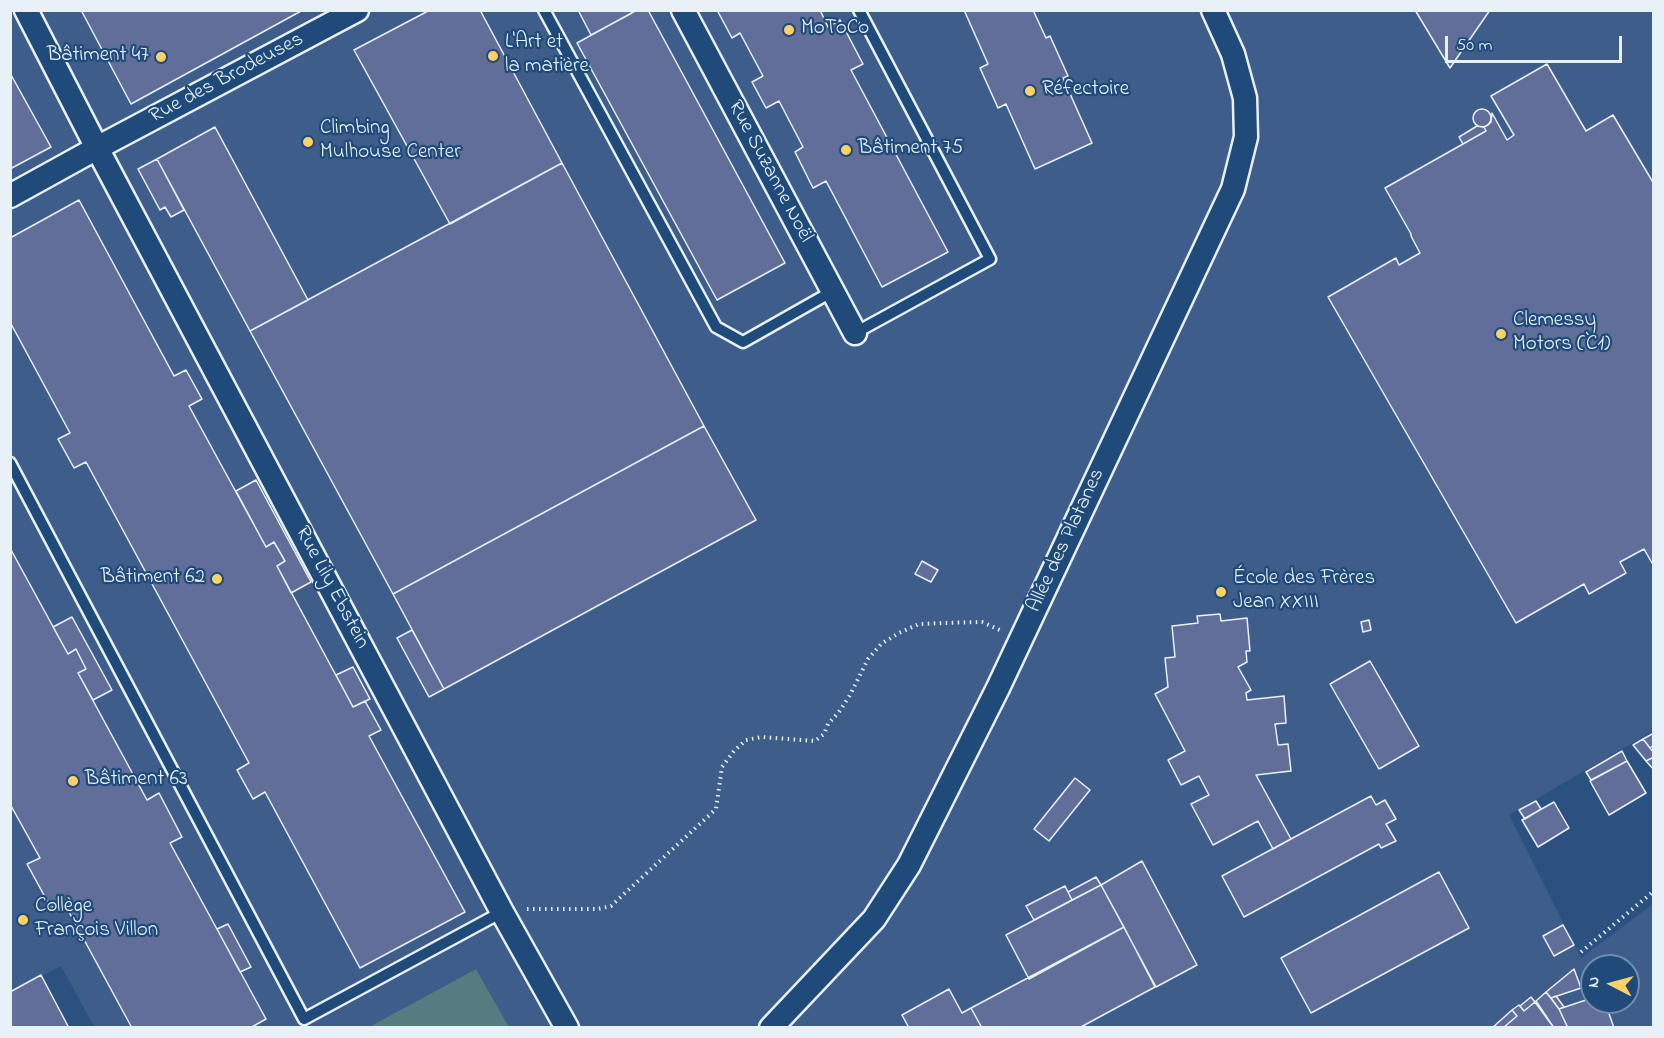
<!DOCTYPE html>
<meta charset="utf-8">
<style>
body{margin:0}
#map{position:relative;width:1664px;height:1038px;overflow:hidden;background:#2b5180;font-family:"Indie Flower",sans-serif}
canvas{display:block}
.frame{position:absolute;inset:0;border:12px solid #e8f1f8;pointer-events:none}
.north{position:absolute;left:1580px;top:954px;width:60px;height:60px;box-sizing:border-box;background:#1f4a7a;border:2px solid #6f8dac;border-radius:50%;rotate:276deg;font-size:16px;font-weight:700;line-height:24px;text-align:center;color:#e8f1f8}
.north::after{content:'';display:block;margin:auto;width:21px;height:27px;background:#ffd166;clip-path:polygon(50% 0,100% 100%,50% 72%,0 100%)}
.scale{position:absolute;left:1445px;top:36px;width:177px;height:27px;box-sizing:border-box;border:3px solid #e8f1f8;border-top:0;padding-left:8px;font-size:18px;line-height:21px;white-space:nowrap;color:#e8f1f8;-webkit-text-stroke:4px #1f4a7a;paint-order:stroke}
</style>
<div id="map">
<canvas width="1664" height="1038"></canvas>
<div class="frame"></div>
<div class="north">N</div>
<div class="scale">50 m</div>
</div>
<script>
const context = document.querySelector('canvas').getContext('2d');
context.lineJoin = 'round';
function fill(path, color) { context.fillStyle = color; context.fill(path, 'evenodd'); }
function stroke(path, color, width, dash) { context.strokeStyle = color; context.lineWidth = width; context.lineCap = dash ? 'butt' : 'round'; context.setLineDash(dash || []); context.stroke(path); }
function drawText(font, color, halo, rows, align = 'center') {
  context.font = font + ' "Indie Flower",sans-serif'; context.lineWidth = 4.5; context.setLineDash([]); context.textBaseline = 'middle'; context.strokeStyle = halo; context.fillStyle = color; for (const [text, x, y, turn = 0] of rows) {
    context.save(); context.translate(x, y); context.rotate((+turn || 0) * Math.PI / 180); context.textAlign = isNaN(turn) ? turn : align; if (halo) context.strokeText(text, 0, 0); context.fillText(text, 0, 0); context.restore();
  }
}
const built = new Path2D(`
 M 11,11 L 1653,11 L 1653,731 L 1509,815 L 1581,958 L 1653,904 L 1653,1027 L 509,1027 L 476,969 L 369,1027 L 95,1028 L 61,966 L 11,992 ZM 1592,966 L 1628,966 L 1628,1002 L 1592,1002 Z`);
const green = new Path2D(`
 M 476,969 L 509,1027 L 369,1027 Z`);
const building = new Path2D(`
 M 81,10 L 303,10 L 131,104 Z
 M 430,10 L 480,10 L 562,163 L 450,224 L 354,50 Z
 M 578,10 L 631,10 L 632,13 L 591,35 Z
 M 637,10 L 648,10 L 785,263 L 717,300 L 577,43 Z
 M 717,10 L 820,10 L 828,27 L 840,20 L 863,64 L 851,70 L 948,252 L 882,287 L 826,181 L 813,188 L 795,152 L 803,147 L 779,101 L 766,108 L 752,82 L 763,76 L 740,33 L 732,38 Z
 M 964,10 L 1033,10 L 1046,38 L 1050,36 L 1068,76 L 1063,78 L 1092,143 L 1035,169 L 1006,104 L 998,108 L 980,68 L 988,64 Z
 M 1415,10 L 1490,10 L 1450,68 Z
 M 1547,64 L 1586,131 L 1613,115 L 1654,184 L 1654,562 L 1652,563 L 1644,549 L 1620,562 L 1626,573 L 1589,594 L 1584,584 L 1516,623 L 1328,297 L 1396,258 L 1399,265 L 1420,253 L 1411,236 L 1411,234 L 1385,188 L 1486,131 L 1484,127 L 1488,125 L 1491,122 L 1492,113 L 1507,140 L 1514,135 L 1491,96 Z
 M 10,73 L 51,147 L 10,169 Z
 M1473 118a9 9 0 1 1 18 0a9 9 0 1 1-18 0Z
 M 1477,126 L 1484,127 L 1486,131 L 1463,144 L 1459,137 Z
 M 215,127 L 308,300 L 250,331 L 157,159 Z
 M 157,159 L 184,210 L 171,217 L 165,207 L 160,210 L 138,169 Z
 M 562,163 L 704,426 L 393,594 L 250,331 Z
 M 79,200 L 174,376 L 186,370 L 202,399 L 189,406 L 266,547 L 274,542 L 285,561 L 277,566 L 353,707 L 365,701 L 381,730 L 369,736 L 465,912 L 360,968 L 265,792 L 253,799 L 237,770 L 249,763 L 86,462 L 74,468 L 58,439 L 70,433 L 10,322 L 10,238 Z
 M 704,426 L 756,520 L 444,689 L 393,594 Z
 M 256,480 L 311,582 L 291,593 L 277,566 L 285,561 L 274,542 L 266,547 L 236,491 Z
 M 10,548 L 68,654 L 76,649 L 86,669 L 78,673 L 147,800 L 159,793 L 182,837 L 170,843 L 266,1019 L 250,1028 L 132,1028 L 63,901 L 51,908 L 27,864 L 40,858 L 10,804 Z
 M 922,561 L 938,570 L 931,582 L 915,574 Z
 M 1220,614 L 1221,621 L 1247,618 L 1250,651 L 1246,651 L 1247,662 L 1238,667 L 1251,690 L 1246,693 L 1247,700 L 1284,696 L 1286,723 L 1275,724 L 1278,745 L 1288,744 L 1291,771 L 1256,775 L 1291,839 L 1273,849 L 1258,821 L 1213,845 L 1191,804 L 1209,795 L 1199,776 L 1181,785 L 1168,760 L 1185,751 L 1155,694 L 1168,687 L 1165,658 L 1175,657 L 1172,626 L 1198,623 L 1197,616 Z
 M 72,617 L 112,690 L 93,700 L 78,673 L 86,669 L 76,649 L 68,654 L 53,627 Z
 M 1369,620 L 1371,630 L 1363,632 L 1361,622 Z
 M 412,630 L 444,689 L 429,697 L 397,638 Z
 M 1370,661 L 1419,746 L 1379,769 L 1330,684 Z
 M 353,667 L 370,699 L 353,707 L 336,675 Z
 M 1654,733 L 1654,745 L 1650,748 L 1643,739 Z
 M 1643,739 L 1654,753 L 1654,757 L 1646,761 L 1633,745 Z
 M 1622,751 L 1627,761 L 1591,780 L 1586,772 Z
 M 1654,757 L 1654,770 L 1646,761 Z
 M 1627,761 L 1646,793 L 1609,815 L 1590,781 Z
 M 1075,778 L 1090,790 L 1049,841 L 1034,829 Z
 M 1371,796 L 1376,805 L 1385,800 L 1396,819 L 1386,824 L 1396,841 L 1381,848 L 1379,844 L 1244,917 L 1222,876 Z
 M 1536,801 L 1541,809 L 1525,819 L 1519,810 Z
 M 1554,802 L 1569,828 L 1538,847 L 1522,820 Z
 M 1142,861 L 1197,965 L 1156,987 L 1101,885 Z
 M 1439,872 L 1469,928 L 1311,1013 L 1281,958 Z
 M 1096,877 L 1101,885 L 1072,900 L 1068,892 Z
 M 1101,885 L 1124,927 L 1029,979 L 1006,935 Z
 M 1065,886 L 1072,900 L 1034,920 L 1026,906 Z
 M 228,924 L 251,967 L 240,972 L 217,929 Z
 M 1563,925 L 1574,945 L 1554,956 L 1543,936 Z
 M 1124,927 L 1155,987 L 1079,1028 L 982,1028 L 971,1008 Z
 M 1574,969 L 1581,988 L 1551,998 L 1546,992 Z
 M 41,975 L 69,1028 L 10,1028 L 10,992 Z
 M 949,989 L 962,1013 L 971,1008 L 982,1028 L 909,1028 L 902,1015 Z
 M 1546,992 L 1559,1009 L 1567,1026 L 1564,1028 L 1554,1028 L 1536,1001 Z
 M 1556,996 L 1564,1007 L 1559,1009 L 1551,998 Z
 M 1531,997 L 1535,1002 L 1524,1011 L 1520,1006 Z
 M 1592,998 L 1592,1002 L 1605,1002 L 1614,1028 L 1568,1028 L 1559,1009 Z
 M 1535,1002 L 1554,1028 L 1503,1028 L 1517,1016 L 1512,1010 L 1519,1005 L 1524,1011 Z
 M 1512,1010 L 1517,1016 L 1503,1028 L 1492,1028 Z`);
const path = new Path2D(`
 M 527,909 L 598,909 L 611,906 L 716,809 L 722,767 L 734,751 L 746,740 L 762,737 L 815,741 L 824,734 L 828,724 L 839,712 L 850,695 L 868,659 L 881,644 L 899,633 L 919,624 L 943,623 L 982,622 L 1002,631
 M 1581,952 L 1654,891`);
const service = new Path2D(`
 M 544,10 L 716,327 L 743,342 L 833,291
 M 855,333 L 990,259 L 859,10
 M 10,463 L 304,1019 L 502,912`);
const minor = new Path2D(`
 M 26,10 L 97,148 L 502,912 L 567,1028
 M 683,10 L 855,333
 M 10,196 L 97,148 L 357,10
 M 771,1028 L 874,919 L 909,865 L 998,688 L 1233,189 L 1246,137 L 1245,98 L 1233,54 L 1213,10`);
const markers = [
 [789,30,6,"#ffd166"],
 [493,56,6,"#ffd166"],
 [161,57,6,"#ffd166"],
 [1030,91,6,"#ffd166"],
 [308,142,6,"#ffd166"],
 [846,150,6,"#ffd166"],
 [1501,334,6,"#ffd166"],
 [217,579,6,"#ffd166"],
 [1221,592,6,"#ffd166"],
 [73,781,6,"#ffd166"],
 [23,920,6,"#ffd166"]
];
const poiNames = [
 ["MoToCo",801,30],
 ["L'Art et",505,44],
 ["la matière",505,68],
 ["Bâtiment 47",149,57,"right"],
 ["Réfectoire",1042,91],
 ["Climbing",320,130],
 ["Mulhouse Center",320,154],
 ["Bâtiment 75",858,150],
 ["Clemessy",1513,322],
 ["Motors (C1)",1513,346],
 ["Bâtiment 62",205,579,"right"],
 ["École des Frères",1233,580],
 ["Jean XXIII",1233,604],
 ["Bâtiment 63",85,781],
 ["Collège",35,908],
 ["François Villon",35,932]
];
const streetNames = [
 ["Rue des Brodeuses",227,79,-28],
 ["Rue Suzanne Noël",769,172,62],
 ["Allée des Platanes",1067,541,-65],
 ["Rue Lily Ebstein",331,588,62]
];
fill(built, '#3e5d8a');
fill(green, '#567c82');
fill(building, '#606e99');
stroke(building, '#e8f1f8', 1.5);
stroke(service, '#e8f1f8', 15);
stroke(minor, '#e8f1f8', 27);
stroke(path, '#e8f1f8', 4, [1.5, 4.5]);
stroke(service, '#1f4a7a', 10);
stroke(minor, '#1f4a7a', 22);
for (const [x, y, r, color] of markers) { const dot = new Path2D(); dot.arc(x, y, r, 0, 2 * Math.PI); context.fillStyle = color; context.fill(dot); stroke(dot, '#1f4a7a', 2); }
drawText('21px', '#e8f1f8', '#1f4a7a', poiNames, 'left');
drawText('21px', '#e8f1f8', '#1f4a7a', streetNames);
</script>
